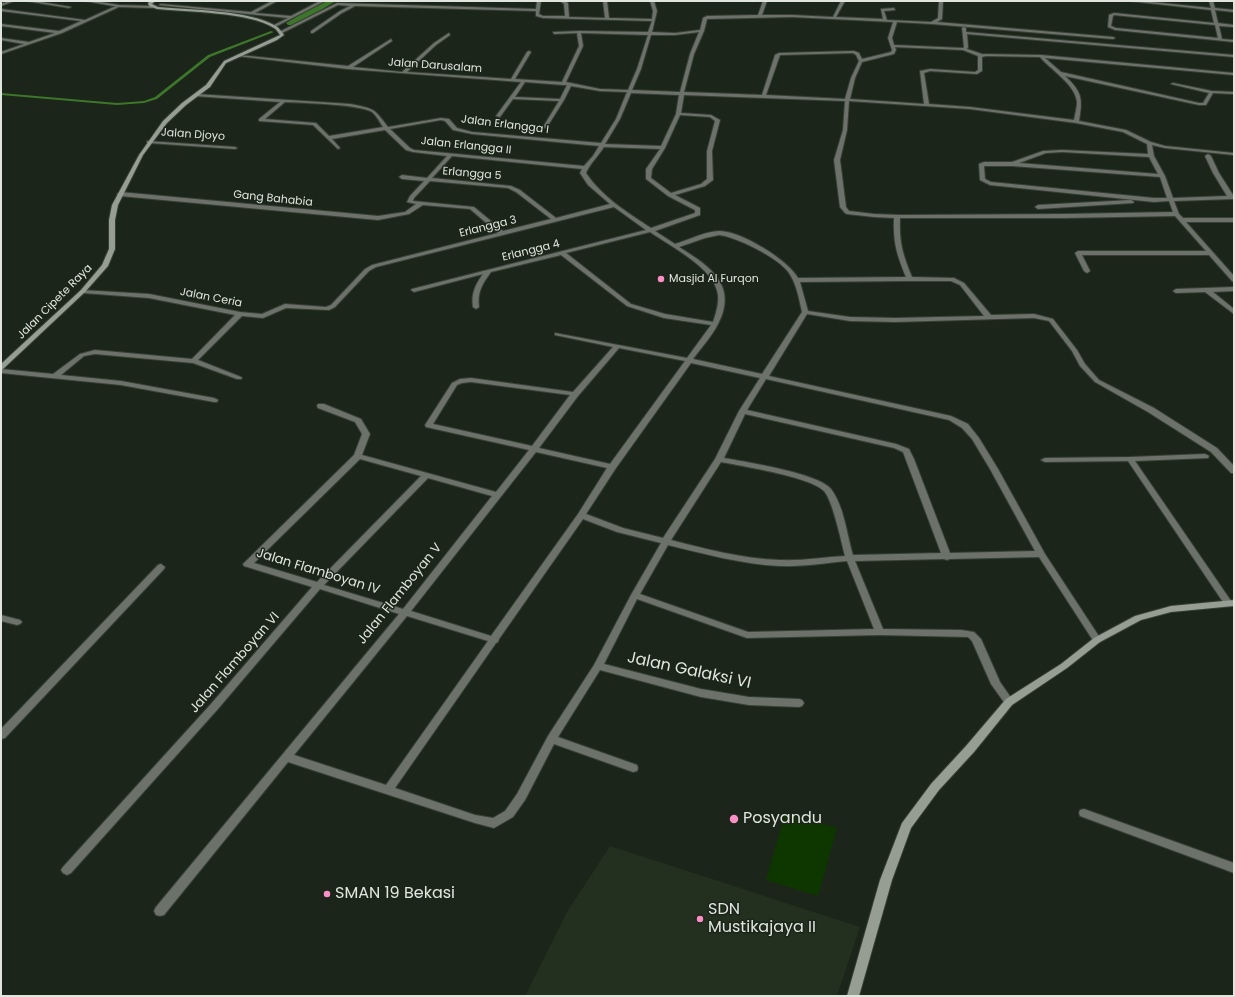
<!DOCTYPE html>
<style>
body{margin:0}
#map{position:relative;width:1235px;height:997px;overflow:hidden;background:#1b2519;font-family:Poppins,sans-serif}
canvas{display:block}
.frame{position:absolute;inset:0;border:2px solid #e0e6de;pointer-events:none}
</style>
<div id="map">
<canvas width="1235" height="997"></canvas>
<div class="frame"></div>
</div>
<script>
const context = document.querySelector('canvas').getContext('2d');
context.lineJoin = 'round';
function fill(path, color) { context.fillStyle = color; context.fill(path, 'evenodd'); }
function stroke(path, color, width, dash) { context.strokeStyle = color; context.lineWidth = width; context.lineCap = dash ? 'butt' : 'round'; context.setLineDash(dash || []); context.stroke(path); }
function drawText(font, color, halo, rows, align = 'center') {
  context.font = font + ' Poppins,sans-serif'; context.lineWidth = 3; context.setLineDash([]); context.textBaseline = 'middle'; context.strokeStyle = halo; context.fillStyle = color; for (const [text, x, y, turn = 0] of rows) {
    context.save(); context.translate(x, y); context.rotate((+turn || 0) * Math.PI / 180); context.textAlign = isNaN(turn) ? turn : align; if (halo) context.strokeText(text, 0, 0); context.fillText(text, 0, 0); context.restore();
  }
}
const built = new Path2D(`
 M 610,846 L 860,927 L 837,996 L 525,996 L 567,912 Z`);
const green = new Path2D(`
 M 785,814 L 837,828 L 818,896 L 766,880 Z`);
const stream = new Path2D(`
 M 271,31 L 274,32 L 210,57 L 157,99 L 144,103 L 117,105 L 1,95 L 1,93 L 117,103 L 144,101 L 155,97 L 208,55 Z`);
const canal = new Path2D(`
 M 323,1 L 336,1 L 296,25 L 288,25 L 286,23 Z`);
const minor = new Path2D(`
 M 9,1 L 14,1 L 1,6 L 1,4 Z
 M 26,1 L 35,1 L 71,7 L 69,8 Z
 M 272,1 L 277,1 L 255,13 L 291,16 L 320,1 L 325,1 L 275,27 L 274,25 L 288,18 L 159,5 L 161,4 L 251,12 Z
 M 537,1 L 541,1 L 539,14 L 543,16 L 565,16 L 564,4 L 560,1 L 565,1 L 568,3 L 569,17 L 605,18 L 603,1 L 607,1 L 609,18 L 652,19 L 653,11 L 650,1 L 654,1 L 657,11 L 652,32 L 675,33 L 700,30 L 703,18 L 707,16 L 758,15 L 763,1 L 767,1 L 762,15 L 792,15 L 833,17 L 841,1 L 845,1 L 836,17 L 883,19 L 881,9 L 894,8 L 895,10 L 884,11 L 887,20 L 931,22 L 938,18 L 939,1 L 943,1 L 942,19 L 937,22 L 1113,37 L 1115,38 L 1113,39 L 932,24 L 897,22 L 892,38 L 894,45 L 963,48 L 964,47 L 962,28 L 964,27 L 966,28 L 966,32 L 1234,55 L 1234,57 L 967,34 L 968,47 L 967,49 L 982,54 L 1041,55 L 1234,73 L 1234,75 L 1045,58 L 1061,72 L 1199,103 L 1203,103 L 1209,93 L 1171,84 L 1173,83 L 1212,91 L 1234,92 L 1234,94 L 1213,93 L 1206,105 L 1199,105 L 1065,76 C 1082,92 1083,98 1079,121 L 1126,130 L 1151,142 L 1165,146 L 1234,153 L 1234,155 L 1165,148 L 1152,145 L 1154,156 L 1165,176 L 1173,198 L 1227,196 L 1213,173 L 1205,156 L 1208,154 L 1211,156 L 1219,173 L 1233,195 L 1234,195 L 1234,199 L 1174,201 L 1179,214 L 1183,218 L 1234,218 L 1234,222 L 1186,222 L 1234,276 L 1234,282 L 1232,281 L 1209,255 L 1082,255 L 1090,271 L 1087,273 L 1084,271 L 1075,253 L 1078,251 L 1206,251 L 1175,216 L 1065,218 L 900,218 C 899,243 903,255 912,277 L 954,278 L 964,283 L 991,315 L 1034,314 L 1053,319 L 1077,350 L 1085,364 L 1099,380 L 1154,408 L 1217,448 L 1234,466 L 1234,473 L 1231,473 L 1211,452 L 1148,412 L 1095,382 L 1080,366 L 1072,351 L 1049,321 L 1034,318 L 895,322 L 850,321 L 807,314 L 769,376 L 951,416 L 968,424 L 979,438 L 998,469 L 1045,554 L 1100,638 L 1102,640 L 1100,642 L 1094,642 L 1039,557 L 950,559 L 947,560 L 944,559 L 855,561 L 883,629 L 961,630 L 974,632 L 981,639 L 1000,682 L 1014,702 L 1012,705 L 1009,706 L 1006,705 L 991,684 L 972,641 L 968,637 L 880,635 L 747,638 L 637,599 L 604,664 L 701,689 L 749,697 L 799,699 L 802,700 L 804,703 L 802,706 L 799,707 L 749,705 L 701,697 L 600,670 L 558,737 L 637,765 L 638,768 L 637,771 L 633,772 L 554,744 L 525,800 L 513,817 L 494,828 L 475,823 L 288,762 L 164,915 L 160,916 L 156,915 L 154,911 L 156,907 L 399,614 L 320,589 L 217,710 L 71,873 L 67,875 L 63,873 L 61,870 L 63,867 L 211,704 L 312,587 L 244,566 L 243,564 L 354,455 L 362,434 L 355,422 L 318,408 L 317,406 L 318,404 L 324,404 L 361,419 L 370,434 L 362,455 L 496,492 L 529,450 L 426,427 L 425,425 L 452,383 L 460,379 L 471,378 L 573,392 L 613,347 L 555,335 L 555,333 L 687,358 L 711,325 L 664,318 L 627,306 L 561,255 L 491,272 C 482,284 477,293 479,307 L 476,309 L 473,307 C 471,294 475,285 483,274 L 414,292 L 411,290 L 412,289 L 646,230 L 614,207 L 376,267 L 369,271 L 335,307 L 329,310 L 286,308 L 263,318 L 242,316 L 198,360 L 241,377 L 242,378 L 241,379 L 237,379 L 193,363 L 95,354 L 84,356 L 61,375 L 121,381 L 214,398 L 218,400 L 217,402 L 214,402 L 121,385 L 1,373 L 1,369 L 53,374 L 80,354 L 95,350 L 192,359 L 235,315 L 149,298 L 83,293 L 80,291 L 81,290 L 149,294 L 240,312 L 262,314 L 285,304 L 326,307 L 331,305 L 365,269 L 372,265 L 498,233 L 470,209 L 423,205 L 409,214 L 378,220 L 120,196 L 117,194 L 120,192 L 378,216 L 405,212 L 416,204 L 407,202 L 410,196 L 424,181 L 402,179 L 399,177 L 402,175 L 427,178 L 447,156 L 413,152 L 406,150 L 385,130 L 332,139 L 340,148 L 338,149 L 313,125 L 259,121 L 259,119 L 280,102 L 194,96 L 194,94 L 196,94 L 350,104 C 374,109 373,107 388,127 L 441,118 L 449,119 L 457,128 L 472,132 L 601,143 L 616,119 L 627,92 L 600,91 L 571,86 L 564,100 L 547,127 L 545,128 L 543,127 L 559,101 L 513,99 L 500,117 L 496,116 L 521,82 L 348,69 L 237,56 L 239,55 L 348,66 L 391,39 L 392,41 L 353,67 L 402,72 L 434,43 L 449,33 L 450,35 L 436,45 L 407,72 L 511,79 L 527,52 L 529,51 L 531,52 L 515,79 L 562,82 L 579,46 L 577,33 L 554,34 L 553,32 L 579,31 L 648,32 L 652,21 L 543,18 L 536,16 L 536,11 L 355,6 L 342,13 L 313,33 L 311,33 L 311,31 L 340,11 L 350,6 L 338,5 L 282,33 L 279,32 L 337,3 L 536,9 ZM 792,17 L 893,22 L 888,38 L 892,50 L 891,52 L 862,59 L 859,53 L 854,51 L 779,53 L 775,55 L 762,95 L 684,92 L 694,54 L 704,31 L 707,19 ZM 699,32 L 690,54 L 680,92 L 632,90 L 641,69 L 651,35 L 675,35 ZM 581,33 L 648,35 L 637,69 L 628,90 L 600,89 L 566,82 L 583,46 ZM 895,47 L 963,50 L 978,56 L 978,70 L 975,72 L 930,69 L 920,71 L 924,104 L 850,99 L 855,78 L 862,62 L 894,54 L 896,50 ZM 853,53 L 856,55 L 859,61 L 851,78 L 845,99 L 766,95 L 780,55 ZM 986,56 L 1040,57 C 1051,70 1075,84 1077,102 C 1077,108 1075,114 1074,120 L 970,107 L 929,104 L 924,73 L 930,71 L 977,74 L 982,71 L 982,57 ZM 525,82 L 563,85 L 567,85 L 560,99 L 515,97 ZM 631,93 L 679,95 L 676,114 L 661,146 L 605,144 L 620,119 ZM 684,95 L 845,101 L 843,130 L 834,160 L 840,207 L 845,213 L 847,214 L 874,217 L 894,218 C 893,243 897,255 906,277 L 798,278 C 787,259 742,232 720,231 C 705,231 689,240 675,244 L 655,231 L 700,215 L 700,208 L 675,195 L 705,186 L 713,180 L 712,151 L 720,120 L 711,115 L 681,113 ZM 849,101 L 970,109 L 1076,123 L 1123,132 L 1147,144 L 1148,154 L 1062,150 L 1043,151 L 1012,162 L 984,162 L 979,164 L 980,180 L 990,185 L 1154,202 L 1169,201 L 1173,212 L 1065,214 L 900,215 L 874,214 L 849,211 L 846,207 L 840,160 L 847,130 ZM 285,102 C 303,103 359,104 372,112 C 377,116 380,123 383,127 L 329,136 L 316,123 L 265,119 ZM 680,115 L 710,117 L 715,121 L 707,151 L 707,179 L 701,184 L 671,193 L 651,178 L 652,169 L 665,148 ZM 441,120 L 445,121 L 453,130 L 472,134 L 599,146 L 593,156 L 584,166 L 414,150 L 410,148 L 390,129 ZM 604,147 L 660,149 L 646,169 L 646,179 L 668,196 L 695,210 L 695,213 L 651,228 C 628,213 602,197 586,173 C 589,165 599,155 604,147 ZM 1062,152 L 1149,157 L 1158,174 L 1019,163 L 1046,153 ZM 452,156 L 582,169 L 580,173 L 588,185 L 610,204 L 556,218 L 520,190 L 511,186 L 432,178 ZM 984,166 L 1012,166 L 1160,177 L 1167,198 L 1154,198 L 991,182 L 985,179 ZM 430,181 L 508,188 L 516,192 L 551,219 L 503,231 L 474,207 L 413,201 L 414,198 ZM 650,232 C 670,246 715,268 718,295 C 719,304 716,313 713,322 L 665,314 L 631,304 L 566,253 ZM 719,235 C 737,237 779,258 789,273 C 797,285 799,299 802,312 L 762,374 L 693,359 C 701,348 712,336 718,324 C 739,285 708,265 679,247 L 705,238 ZM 908,281 L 951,281 L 960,285 L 984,316 L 895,318 L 850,317 L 808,311 L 800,282 ZM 619,348 L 685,361 L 610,464 L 539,448 L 578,396 ZM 691,363 L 760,378 L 739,411 L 715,459 L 663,538 L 623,528 L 586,514 L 616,468 ZM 766,379 L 949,420 L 962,428 L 972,439 L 990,469 L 1035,551 L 950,553 L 914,459 L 909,449 L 896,444 L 747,410 ZM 471,382 L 570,395 L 532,446 L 433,424 L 457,385 L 462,383 ZM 745,414 L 894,448 L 903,452 L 941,553 L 853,555 C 847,535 844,506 831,489 C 818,473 745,462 724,458 ZM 536,452 L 607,468 L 578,514 L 491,636 L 411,611 ZM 360,459 L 421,476 L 317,582 L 254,563 ZM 721,462 C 742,466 811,477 824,491 C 833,501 841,541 845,556 C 824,557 802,561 780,560 C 743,559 706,549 671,540 ZM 428,478 L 492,496 L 403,609 L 324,585 ZM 583,519 L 617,532 L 661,543 L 631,595 L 594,665 L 548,736 L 517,794 L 505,811 L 493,818 L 475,815 L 395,788 L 496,643 L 498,642 L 499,639 ZM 668,545 C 704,554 742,564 779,566 C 802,567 825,563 847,561 L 874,629 L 748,632 L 640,594 ZM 407,616 L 488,641 L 386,785 L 294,755 Z
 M 1129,1 L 1142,1 L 1211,8 L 1209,1 L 1213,1 L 1215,8 L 1234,10 L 1234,12 L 1215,10 L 1218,23 L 1234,25 L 1234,27 L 1219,26 L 1222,39 L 1234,40 L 1234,42 L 1115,30 L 1108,27 L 1109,15 L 1114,13 L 1214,23 L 1211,10 ZM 1114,15 L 1215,25 L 1218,38 L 1116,28 L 1111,26 L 1113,16 Z
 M 118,5 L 121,6 L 62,33 L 1,54 L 1,52 L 24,44 L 1,40 L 1,38 L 29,42 L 55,33 L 1,26 L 1,24 L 59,31 L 81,21 L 1,11 L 1,9 L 85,20 Z
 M 147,141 L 235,147 L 237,148 L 235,149 L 149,143 L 147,143 Z
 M 1131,200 L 1134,202 L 1133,203 L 1038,209 L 1035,207 L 1038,205 Z
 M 1234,287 L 1234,291 L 1213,292 L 1234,309 L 1234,314 L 1205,292 L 1176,293 L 1173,291 L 1176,289 Z
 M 1205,454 L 1209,456 L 1208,458 L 1135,461 L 1231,601 L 1232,603 L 1231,605 L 1225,605 L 1128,461 L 1045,462 L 1041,460 L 1045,458 L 1130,457 Z
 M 161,564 L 165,567 L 164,569 L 5,738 L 1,739 L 1,729 L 158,565 Z
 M 1,615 L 20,620 L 22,622 L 20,624 L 17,625 L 1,621 Z
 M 1084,809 L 1234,863 L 1234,873 L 1080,816 L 1079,813 L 1080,810 Z`);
const tertiary = new Path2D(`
 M 85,1 L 94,1 L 119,5 L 152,6 L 154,7 L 152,8 L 119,7 Z`);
const secondary = new Path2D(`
 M 151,1 L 155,1 L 152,4 L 158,7 C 190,10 249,10 276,26 C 279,28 282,32 284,35 L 277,40 L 226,63 L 210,87 L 186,105 L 167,123 L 143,155 L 118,205 L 115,220 L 115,249 L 108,266 L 85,292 L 3,369 L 1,370 L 1,364 L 81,290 L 102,265 L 109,249 L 109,220 L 112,205 L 139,155 L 163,121 L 182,103 L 206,85 L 224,61 L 280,35 C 278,32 276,29 274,28 C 250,12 186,12 157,9 L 149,6 L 148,3 Z
 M 1234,600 L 1234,606 L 1171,612 L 1141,620 L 1100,642 L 1067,668 L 1012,705 L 974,752 L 939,790 L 911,828 L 892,880 L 859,996 L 847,996 L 880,880 L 902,823 L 931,784 L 966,746 L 1006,699 L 1061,664 L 1094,638 L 1135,616 L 1171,606 Z`);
const markers = [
 [661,279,4,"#fa8fc6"],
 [734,819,5,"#fa8fc6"],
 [327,894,4,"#fa8fc6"],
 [700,919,4,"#fa8fc6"]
];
const farStreetnames = [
 ["Jalan Darusalam",435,66,4],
 ["Jalan Erlangga I",505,125,7],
 ["Jalan Djoyo",193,135,4],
 ["Jalan Erlangga II",466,146,6],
 ["Erlangga 5",472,174,5],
 ["Gang Bahabia",273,199,6],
 ["Erlangga 3",488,227,-14],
 ["Erlangga 4",531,251,-14],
 ["Jalan Ceria",211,298,11],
 ["Jalan Cipete Raya",55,302,-45]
];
const farPoinames = [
 ["Masjid Al Furqon",669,279]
];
const streetNames = [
 ["Jalan Flamboyan IV",318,572,17],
 ["Jalan Flamboyan V",400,594,-51],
 ["Jalan Flamboyan VI",235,663,-49]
];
const nearStreetnames = [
 ["Jalan Galaksi VI",689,671,12]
];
const nearPoinames = [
 ["Posyandu",743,819],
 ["SMAN 19 Bekasi",335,894],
 ["SDN",708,910],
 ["Mustikajaya II",708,928]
];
fill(built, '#23301f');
fill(green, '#0e3700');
fill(stream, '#3d762b');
fill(canal, '#3d762b');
stroke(minor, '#374035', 2);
stroke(tertiary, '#374035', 2);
stroke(secondary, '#374035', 2);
fill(minor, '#6c716a');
fill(tertiary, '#6c716a');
fill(secondary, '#969e94');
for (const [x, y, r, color] of markers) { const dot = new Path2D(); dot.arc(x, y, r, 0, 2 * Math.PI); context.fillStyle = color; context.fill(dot); stroke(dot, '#1b2519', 1.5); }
drawText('11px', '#e0e6de', '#1b2519', farStreetnames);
drawText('11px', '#e0e6de', '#1b2519', farPoinames, 'left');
drawText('13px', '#e0e6de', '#1b2519', streetNames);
drawText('16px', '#e0e6de', '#1b2519', nearStreetnames);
drawText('16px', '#e0e6de', '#1b2519', nearPoinames, 'left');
</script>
